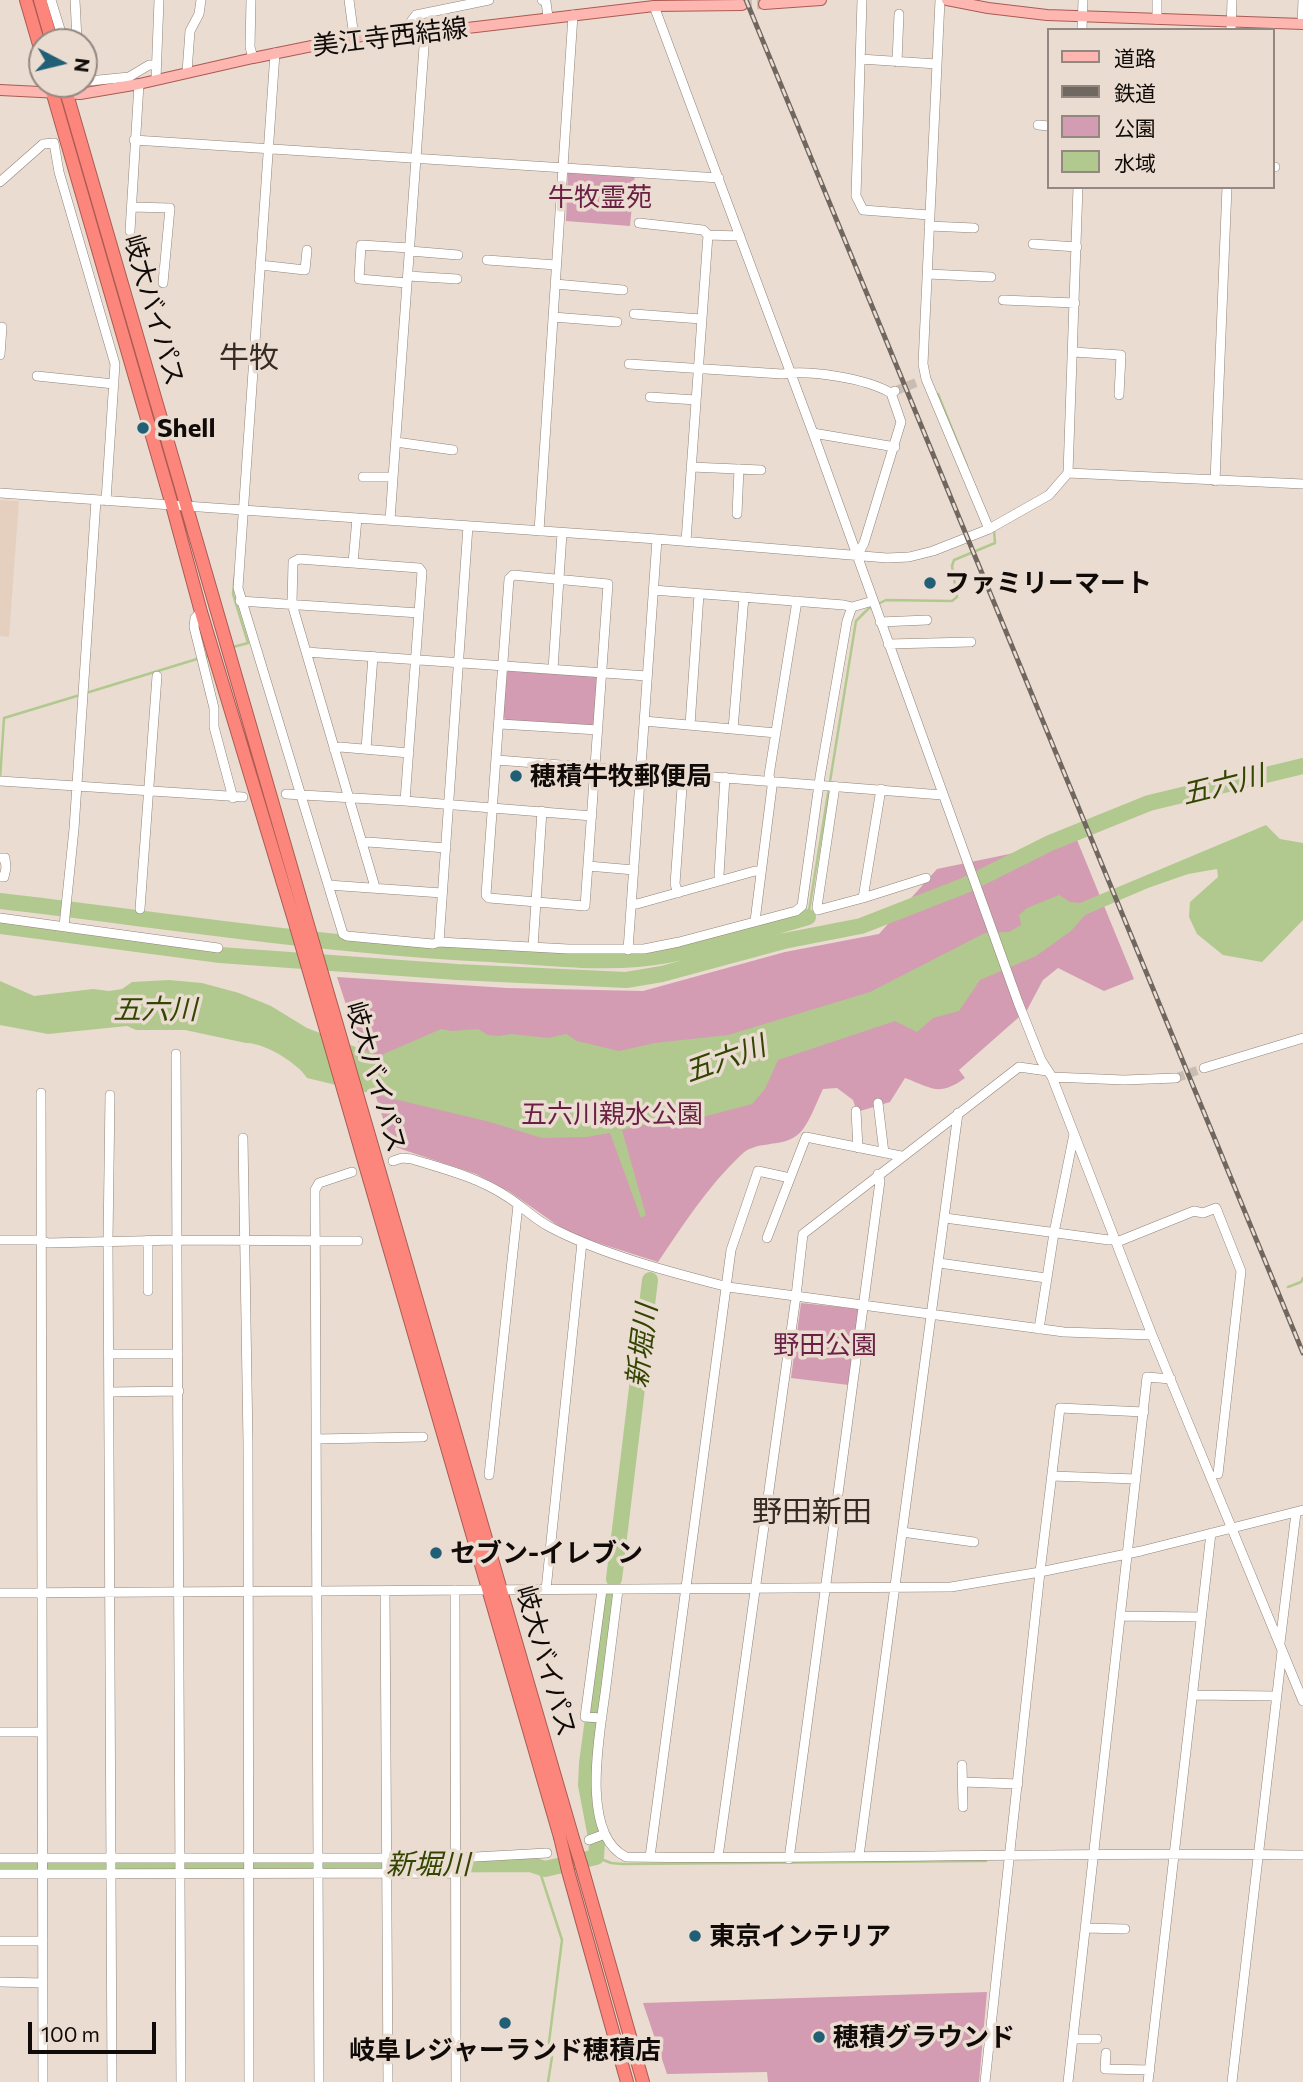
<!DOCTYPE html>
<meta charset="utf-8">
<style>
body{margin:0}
#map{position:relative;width:1303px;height:2082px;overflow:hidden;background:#eadcd1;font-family:Commissioner,"Noto Sans JP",sans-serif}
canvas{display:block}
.legend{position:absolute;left:1047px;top:28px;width:228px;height:161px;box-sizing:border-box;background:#eadcd1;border:2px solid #938881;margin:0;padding:9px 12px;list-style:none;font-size:21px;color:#100b08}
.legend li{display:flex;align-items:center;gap:14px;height:35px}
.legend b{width:35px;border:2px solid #938881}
.north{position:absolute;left:28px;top:28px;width:70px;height:70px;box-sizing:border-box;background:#eadcd1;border:2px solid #938881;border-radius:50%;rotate:97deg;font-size:19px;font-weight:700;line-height:28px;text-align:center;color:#100b08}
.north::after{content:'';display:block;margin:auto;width:24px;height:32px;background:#215f76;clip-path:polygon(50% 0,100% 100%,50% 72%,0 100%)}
.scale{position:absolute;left:28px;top:2022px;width:128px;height:32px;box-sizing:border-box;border:4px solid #100b08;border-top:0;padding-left:9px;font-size:21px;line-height:24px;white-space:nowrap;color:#100b08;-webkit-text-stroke:5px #eadcd1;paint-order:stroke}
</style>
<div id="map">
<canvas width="1303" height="2082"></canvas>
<ul class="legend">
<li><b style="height:9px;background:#feb6b0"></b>道路</li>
<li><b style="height:9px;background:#6f6760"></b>鉄道</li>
<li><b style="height:19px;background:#d39cb2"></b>公園</li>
<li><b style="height:19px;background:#b1c98e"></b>水域</li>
</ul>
<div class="north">N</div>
<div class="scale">100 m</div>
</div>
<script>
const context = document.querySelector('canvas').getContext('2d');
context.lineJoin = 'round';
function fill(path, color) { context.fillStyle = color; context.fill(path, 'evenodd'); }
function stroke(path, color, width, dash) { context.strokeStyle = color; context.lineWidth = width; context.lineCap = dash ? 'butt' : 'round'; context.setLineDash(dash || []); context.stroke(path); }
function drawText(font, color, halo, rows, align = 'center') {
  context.font = font + ' Commissioner,"Noto Sans JP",sans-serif'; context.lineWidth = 7; context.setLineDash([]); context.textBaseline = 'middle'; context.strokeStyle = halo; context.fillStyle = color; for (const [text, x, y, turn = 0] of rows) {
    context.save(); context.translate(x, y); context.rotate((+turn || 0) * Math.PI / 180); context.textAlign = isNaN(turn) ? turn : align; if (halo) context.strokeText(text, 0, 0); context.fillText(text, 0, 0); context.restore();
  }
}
const built = new Path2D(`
 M 0,500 L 19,501 L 9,637 L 0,636 Z`);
const green = new Path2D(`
 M 568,169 L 635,173 L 630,226 L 566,221 Z
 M 510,670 L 596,676 L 598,678 L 594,724 L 589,726 L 507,721 L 503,717 L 507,672 Z
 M 1077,840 L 1134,979 L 1104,991 L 1058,968 L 1043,980 L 1027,1010 L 959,1070 L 965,1078 C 939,1097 932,1088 905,1078 L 890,1102 L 857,1112 L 853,1100 L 837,1088 L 823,1089 C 817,1101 807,1130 796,1136 C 779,1148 756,1140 741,1155 C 708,1186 683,1225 658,1262 L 570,1234 L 510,1192 L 476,1174 L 392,1146 L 337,977 L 507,988 L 643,991 L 785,952 L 879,934 L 937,869 Z
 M 801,1303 L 859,1309 L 849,1385 L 791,1378 Z
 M 987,1992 L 979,2082 L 768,2082 L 767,2072 L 667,2074 L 643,2003 Z`);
const water = new Path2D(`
 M 1266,825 L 1280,839 L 1303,843 L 1303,920 L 1262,962 L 1223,955 L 1197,934 L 1189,917 L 1190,902 L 1218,877 L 1217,869 L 1188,874 L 1148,888 L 1085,915 L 1071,931 L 1036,956 L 980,980 L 959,1011 L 933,1018 L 917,1032 L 895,1021 L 778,1060 L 765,1089 L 752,1104 L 699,1118 L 685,1115 L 622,1130 L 646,1215 L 641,1218 L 610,1133 L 586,1137 L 542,1138 L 490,1122 L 307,1078 C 298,1063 263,1042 246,1043 L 185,1030 L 136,1030 L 127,1026 L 48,1034 L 0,1025 L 0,981 L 34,996 L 93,989 L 109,991 L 122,989 L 132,982 L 169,980 L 202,983 L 239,993 L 271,1006 L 307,1028 L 379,1056 L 441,1029 L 452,1031 L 478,1029 L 488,1035 L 499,1036 L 511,1034 L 548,1038 L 566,1034 L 577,1041 L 619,1051 L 655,1043 L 728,1035 L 870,992 L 985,933 L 1009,932 L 1021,925 L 1019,915 L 1027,908 L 1059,895 L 1070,902 L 1080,903 Z`);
const stream = new Path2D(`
 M 938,394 L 967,466
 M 233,647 L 248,643 L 233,594 L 235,573
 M 86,693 L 210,655
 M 0,779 L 4,718 L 80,695
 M 808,917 L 856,621 L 868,609 L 886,600 L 952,601 L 957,597 L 952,566 L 954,560 L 995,543 L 994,530
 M 1288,1287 L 1301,1282 L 1303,1278
 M 596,1857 L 611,1863 L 623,1864 L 986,1861
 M 539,1869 L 562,1940 L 549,2042 L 552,2057 L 548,2082`);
const river = new Path2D(`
 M 0,901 C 163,920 326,946 490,954 C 539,957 590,963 638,959 C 693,954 755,932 808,917
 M 0,926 L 220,955 L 457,972 L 626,980 L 662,974 L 784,941 L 861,926 L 966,885 L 1050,843 L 1149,803 L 1303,766
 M 614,1579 L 650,1280
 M 0,1867 L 530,1864 L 545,1869 L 596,1857 L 597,1843 L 586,1785 L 587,1763 L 609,1600`);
const minorTunnel = new Path2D(`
 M 895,391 L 920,381
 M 1176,1078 L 1204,1068`);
const majorTunnel = new Path2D(`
 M 742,5 L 764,4`);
const minor = new Path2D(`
 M 51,0 L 63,39 L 76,36
 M 75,0 L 77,40
 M 251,0 L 250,47 L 253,58
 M 349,0 L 354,37
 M 542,0 L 546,2 L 548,17
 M 862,0 L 856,196 L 863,210 L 929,215
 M 940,0 L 923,364 L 926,379 L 989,529
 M 654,6 L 813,433 L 1018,1002 L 1041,1060 L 1052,1077 L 1152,1335 L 1303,1701
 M 1157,19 L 1157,0
 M 1302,24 L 1303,0
 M 1082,30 L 1083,0
 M 1231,30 L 1232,0
 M 409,32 L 410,23 L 416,15 L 489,0
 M 275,53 L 238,588 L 343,934 L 347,936 L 433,944 L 439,942 L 568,949 L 644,949 L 679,942 L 796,911 L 802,906 L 820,777 L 847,621 L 852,607
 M 860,59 L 937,64
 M 897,62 L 899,14
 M 187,72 L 190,31 L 199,14 L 201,0
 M 84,75 L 89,81 L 129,77 L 149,65 L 155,65
 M 156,79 L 159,0
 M 1038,125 L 1049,126
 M 134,140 L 719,178
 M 1273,167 L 1275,167
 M 0,182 L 43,144 L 54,143 L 59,172 L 115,364 L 106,501
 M 131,207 L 170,208 L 163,283
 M 639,223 L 703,230 L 708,235 L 740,236
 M 929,226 L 974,228
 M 130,231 L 139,84
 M 1033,244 L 1077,247
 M 410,251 L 458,255
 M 487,260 L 556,265
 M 260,265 L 305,270 L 307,250
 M 928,274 L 991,277
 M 408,276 L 457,279
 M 407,283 L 359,279 L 361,245 L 410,248
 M 555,284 L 623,290
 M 1003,300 L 1075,303
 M 634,314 L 701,319
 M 553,317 L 617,322
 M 1073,352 L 1121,355 L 1119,395
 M 0,355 L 2,327
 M 629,364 L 782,374 C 810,370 865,378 891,393
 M 37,376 L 114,384
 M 650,397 L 696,400
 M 813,433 L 895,447
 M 396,442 L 453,450
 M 691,467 L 761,470
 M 1068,473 L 1303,484
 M 363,477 L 393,477
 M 1215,481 L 1227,187
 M 0,493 L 657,539 L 887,558 L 909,557 L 933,551 L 989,529 L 1049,495 L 1068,473 L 1078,187
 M 737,514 L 739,469
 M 390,520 L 425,33
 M 539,531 L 573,15
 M 686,541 L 708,235
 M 857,556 L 864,543 L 901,422 L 891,393 L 895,391
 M 353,563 L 357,518
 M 513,575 L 608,584 L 585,906 L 489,898 L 486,895 L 509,579 Z
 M 653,590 L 844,605 L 852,607 L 873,601
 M 240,601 L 419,613
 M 201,612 L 195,618 L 194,627 L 214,708 L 214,727 L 233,798
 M 880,622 L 927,620
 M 888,644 L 971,642
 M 306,652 L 647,676
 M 553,669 L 562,533
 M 644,721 L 776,733
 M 500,724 L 598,730
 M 690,725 L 699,594
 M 733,729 L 744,597
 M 334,749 L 340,747 L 409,753
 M 366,749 L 373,656
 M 497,760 L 942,795
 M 0,781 L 243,797
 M 835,786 L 817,907 L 818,910 L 863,898 L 881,789
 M 286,794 L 405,801 L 592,816
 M 362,844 L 368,842 L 446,848
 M 0,858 L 5,858 L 6,868 L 4,877 L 0,877
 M 588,866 L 634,870
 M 720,881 L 719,875 L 725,777
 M 328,885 L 442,893
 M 375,887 L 292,604 L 293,562 L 299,559 L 419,568 L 422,572 L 405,801
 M 678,893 L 675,884 L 683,774
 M 863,898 L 926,878
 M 631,903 L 637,904 L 755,871 L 761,872
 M 140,909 L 157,676
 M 0,918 L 218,948
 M 755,921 L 772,787 L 769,775 L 797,601
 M 64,926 L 74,829 L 96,500
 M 439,942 L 468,526
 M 533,947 L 542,811
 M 628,950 L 657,539
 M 176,1054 L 181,2082
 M 1204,1068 L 1303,1038
 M 1052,1077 L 1124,1080 L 1176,1078
 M 41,1093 L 43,2082
 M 110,1095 L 108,1241 L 112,2082
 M 878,1103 L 884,1153
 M 856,1111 L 858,1148
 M 243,1138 L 248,1443 L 249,2082
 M 393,1161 L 402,1158 L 412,1159 C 444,1169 477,1177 506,1196 C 521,1205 534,1219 550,1227 C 603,1255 670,1272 728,1287 L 1064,1332 L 1152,1335
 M 945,1218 L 1109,1240 L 1115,1239
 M 767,1238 L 806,1137 L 901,1156
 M 0,1240 L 40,1240 L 48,1243 L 177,1240 L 358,1241
 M 1117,1242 L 1194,1211 L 1203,1213 L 1216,1208 L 1241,1271 L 1218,1474
 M 939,1263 L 1046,1278
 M 148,1291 L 148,1240
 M 1039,1329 L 1054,1233 L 1074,1134
 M 109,1354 L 178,1354
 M 110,1392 L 179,1391
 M 316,1439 L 423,1437
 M 489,1475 L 518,1205
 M 1052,1476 L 1136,1479
 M 902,1532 L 974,1542
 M 455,1590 L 456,2082
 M 546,1590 L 582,1242
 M 618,1590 C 614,1622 610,1654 606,1686 C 601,1728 578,1834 626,1857 C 852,1860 1077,1851 1303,1855
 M 385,1591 L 388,2082
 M 0,1593 L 951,1587 L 1040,1572 L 1141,1551 L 1303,1510
 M 1120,1616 L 1201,1617
 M 1280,1643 L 1296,1513
 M 1193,1695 L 1275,1696
 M 602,1718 L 585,1717 L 602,1590
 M 0,1732 L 42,1732
 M 962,1765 L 963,1807
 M 963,1782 L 1018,1784
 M 589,1840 L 605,1834
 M 859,1856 L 958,1113
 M 650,1857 L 731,1250 L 758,1171 L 790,1178
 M 718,1857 L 796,1296 L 803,1234 L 1019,1067 L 1047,1071
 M 0,1858 L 457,1858 L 547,1853
 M 789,1859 L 880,1181 L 878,1174
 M 0,1874 L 457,1873
 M 1085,1928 L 1125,1929
 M 0,1941 L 43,1941
 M 0,1982 L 43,1983
 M 1073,2039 L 1097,2039
 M 1106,2053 L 1105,2069 L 1150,2070
 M 319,2082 L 315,1190 L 319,1183 L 352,1172
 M 985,2082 L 1040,1572 L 1060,1408 L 1144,1412
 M 1068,2082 L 1147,1377 L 1171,1379
 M 1148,2082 L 1211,1533
 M 1232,2082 L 1282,1651`);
const major = new Path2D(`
 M 947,0 L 988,8 L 1047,15 L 1303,24
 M 764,4 L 821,0
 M 0,90 L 80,94 L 139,84 L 253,58 L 376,33 L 425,33 L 654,6 L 742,5`);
const highway = new Path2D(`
 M 26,0 L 42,55
 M 40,0 L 52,42
 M 50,84 L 172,505 L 201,612 L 295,923 L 560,1837
 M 64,84 L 572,1835
 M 581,1864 L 643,2082
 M 568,1871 L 627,2082`);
const rail = new Path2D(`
 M 746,0 L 1303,1353`);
const highwayBridge = new Path2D(`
 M 572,1835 L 581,1864
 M 560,1837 L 568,1871`);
const markers = [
 [143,428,7,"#215f76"],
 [930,583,7,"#215f76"],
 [516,776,7,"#215f76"],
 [436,1553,7,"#215f76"],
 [695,1936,7,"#215f76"],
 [505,2023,7,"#215f76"],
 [819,2037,7,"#215f76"]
];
const streetNames = [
 ["美江寺西結線",390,37,-7],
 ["岐大バイパス",154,310,74],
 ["岐大バイパス",376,1077,74],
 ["岐大バイパス",546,1661,74]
];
const parkNames = [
 ["牛牧霊苑",600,197],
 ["五六川親水公園",612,1114],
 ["野田公園",825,1345]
];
const poiNames = [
 ["Shell",157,428],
 ["ファミリーマート",944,583],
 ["穂積牛牧郵便局",530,776],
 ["セブン-イレブン",450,1553],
 ["東京インテリア",709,1936],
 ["穂積グラウンド",833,2037],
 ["岐阜レジャーランド穂積店",505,2050,"center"]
];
const waterNames = [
 ["五六川",1223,785,-14],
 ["五六川",155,1010],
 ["五六川",725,1059,-20],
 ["新堀川",642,1346,-83],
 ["新堀川",428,1865]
];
const quarterNames = [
 ["牛牧",249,358],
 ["野田新田",812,1512]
];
fill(built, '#e5d0c0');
fill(green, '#d39cb2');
fill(water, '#b1c98e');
stroke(stream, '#b1c98e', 2.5);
stroke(river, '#b1c98e', 16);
stroke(minorTunnel, '#c9bdb3', 9, [9, 4.5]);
stroke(majorTunnel, '#c9bdb3', 10, [10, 5]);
stroke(minor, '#908379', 10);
stroke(major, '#aa5b53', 12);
stroke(highway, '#aa5b53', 14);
stroke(minor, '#fff', 9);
stroke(major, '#feb6b0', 10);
stroke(highway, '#fd867c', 12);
stroke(rail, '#6f6760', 5);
stroke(rail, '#eadcd1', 2.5, [8]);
stroke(highwayBridge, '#aa5b53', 14, []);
stroke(highwayBridge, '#fd867c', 12);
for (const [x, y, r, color] of markers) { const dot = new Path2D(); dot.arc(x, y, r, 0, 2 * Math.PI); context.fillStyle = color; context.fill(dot); stroke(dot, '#eadcd1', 2.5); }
drawText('26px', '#100b08', '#eadcd1', streetNames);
drawText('26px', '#6a1f45', '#eadcd1', parkNames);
drawText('bold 26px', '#100b08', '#eadcd1', poiNames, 'left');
drawText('italic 28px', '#324602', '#eadcd1', waterNames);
drawText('30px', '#362b23', '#eadcd1', quarterNames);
</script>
